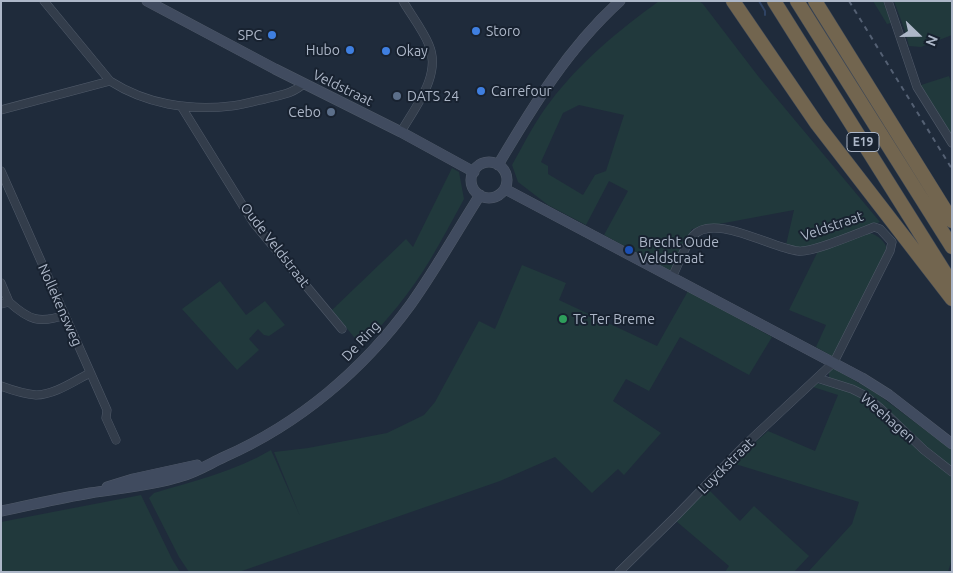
<!DOCTYPE html>
<style>
body{margin:0}
#map{position:relative;width:953px;height:573px;overflow:hidden;background:#1f2b3b;font-family:Ubuntu,sans-serif}
canvas{display:block}
.frame{position:absolute;inset:0;border:2px solid #adb7c8;pointer-events:none}
.north{position:absolute;left:893px;top:10px;width:50px;height:50px;-webkit-text-stroke:4px #182230;paint-order:stroke;rotate:112deg;font-size:14px;font-weight:700;line-height:20px;text-align:center;color:#adb7c8}
.north::after{content:'';display:block;margin:auto;width:18px;height:22px;background:#adb7c8;clip-path:polygon(50% 0,100% 100%,50% 72%,0 100%)}
</style>
<div id="map">
<canvas width="953" height="573"></canvas>
<div class="frame"></div>
<div class="north">N</div>
</div>
<script>
const context = document.querySelector('canvas').getContext('2d');
context.lineJoin = 'round';
function fill(path, color) { context.fillStyle = color; context.fill(path, 'evenodd'); }
function stroke(path, color, width, dash) { context.strokeStyle = color; context.lineWidth = width; context.lineCap = dash ? 'butt' : 'round'; context.setLineDash(dash || []); context.stroke(path); }
function drawText(font, color, halo, rows, align = 'center') {
  context.font = font + ' Ubuntu,sans-serif'; context.lineWidth = 4; context.setLineDash([]); context.textBaseline = 'middle'; context.strokeStyle = halo; context.fillStyle = color; for (const [text, x, y, turn = 0] of rows) {
    context.save(); context.translate(x, y); context.rotate((+turn || 0) * Math.PI / 180); context.textAlign = isNaN(turn) ? turn : align; if (halo) context.strokeText(text, 0, 0); context.fillText(text, 0, 0); context.restore();
  }
}
const green = new Path2D(`
 M 659,1 L 699,1 L 703,4 L 758,76 L 880,222 L 806,249 L 786,245 L 794,210 L 692,229 L 671,271 L 604,235 L 628,191 L 609,181 L 586,225 L 548,205 L 518,182 L 512,165 C 524,144 535,121 550,102 C 580,62 618,31 659,1 ZM 579,105 L 624,115 L 606,171 L 595,175 L 583,195 L 548,174 L 548,166 L 541,162 L 563,113 Z
 M 873,1 L 883,1 L 891,23 L 887,24 Z
 M 894,1 L 952,1 L 952,35 L 921,47 L 909,46 L 905,31 Z
 M 949,76 L 952,85 L 952,138 L 920,86 L 921,85 Z
 M 452,168 L 459,172 L 464,199 C 453,219 442,240 430,260 C 411,292 387,320 362,347 L 332,310 L 406,239 L 413,247 Z
 M 870,233 C 878,235 886,242 887,250 L 833,357 L 816,347 L 826,325 L 789,310 L 819,249 Z
 M 522,265 L 566,283 L 559,300 L 657,346 L 688,291 L 772,337 L 749,375 L 680,337 L 649,391 L 626,379 L 613,401 L 661,433 L 624,475 L 618,469 L 592,493 L 555,457 L 500,481 L 239,572 L 189,572 L 179,557 L 149,498 L 154,493 C 194,481 235,471 271,450 L 300,516 L 274,452 L 308,448 L 387,433 L 424,415 L 435,402 L 479,321 L 495,329 Z
 M 220,281 L 246,315 L 265,301 L 285,325 L 269,336 L 264,335 L 258,329 L 249,339 L 259,350 L 237,370 L 182,309 Z
 M 833,368 L 876,393 L 952,450 L 952,467 L 937,456 L 868,393 L 860,389 L 829,378 L 829,371 Z
 M 815,383 C 832,386 847,389 862,398 L 952,477 L 952,559 L 948,572 L 808,572 L 852,524 L 859,502 L 732,463 L 768,431 L 815,451 L 838,395 L 813,387 Z
 M 708,489 L 740,521 L 754,506 L 809,556 L 794,572 L 725,572 L 729,566 L 676,521 Z
 M 141,495 L 172,559 L 180,572 L 1,572 L 1,522 Z`);
const stream = new Path2D(`
 M 759,1 L 765,11 L 765,15`);
const street = new Path2D(`
 M 44,1 L 110,81 C 146,104 189,111 231,106 C 243,105 254,101 265,99 C 279,95 293,94 303,84
 M 888,1 L 917,87 L 952,143
 M 181,106 L 253,222 L 342,329
 M 1,110 L 110,81
 M 401,132 C 415,107 442,75 429,45 C 423,30 411,15 403,1
 M 1,171 L 107,410 L 106,418 L 116,440
 M 1,283 L 9,302
 M 1,304 L 9,302 C 29,320 39,324 65,315
 M 817,378 L 852,389 L 864,395 L 880,408 L 924,450 L 952,472
 M 1,386 C 12,390 24,394 36,395 C 54,395 74,381 90,373
 M 619,572 L 676,516 L 745,445 L 834,362 L 890,251 L 892,242 L 880,229 L 874,227 C 858,233 812,253 798,251 C 773,249 713,212 693,236 C 684,247 679,264 672,277`);
const secondary = new Path2D(`
 M 147,1 L 275,69 L 401,132 L 474,172
 M471 180a18 18 0 1 1 36 0a18 18 0 1 1-36 0Z
 M 498,165 C 533,106 569,47 620,1
 M 505,189 L 862,378 L 889,395 L 952,444
 M 107,487 L 133,479 L 197,465
 M 1,511 C 31,505 60,498 90,493 C 120,488 150,486 179,477 C 195,473 209,464 224,457 C 299,424 363,370 411,304 C 436,269 457,231 480,195`);
const highway = new Path2D(`
 M 733,1 L 817,124 L 952,299
 M 774,1 L 952,284
 M 797,1 L 952,247
 M 815,1 L 952,221`);
const rail = new Path2D(`
 M 849,1 L 952,169`);
const markers = [
 [476,31,5,"#3f7fe0"],
 [272,35,5,"#3f7fe0"],
 [350,50,5,"#3f7fe0"],
 [386,51,5,"#3f7fe0"],
 [481,91,5,"#3f7fe0"],
 [397,96,5,"#5c6f8a"],
 [331,112,5,"#5c6f8a"],
 [629,250,5,"#1a4fb4"],
 [563,319,5,"#2e9e5b"]
];
const shields = [
 [863,142,32]
];
const shieldNames = [
 ["E19",863,142]
];
const poiNames = [
 ["Storo",486,31],
 ["SPC",262,35,"right"],
 ["Hubo",340,50,"right"],
 ["Okay",396,51],
 ["Carrefour",491,91],
 ["DATS 24",407,96],
 ["Cebo",321,112,"right"],
 ["Brecht Oude",639,242],
 ["Veldstraat",639,258],
 ["Tc Ter Breme",573,319]
];
const streetNames = [
 ["Veldstraat",343,88,26],
 ["Veldstraat",832,226,-19],
 ["Oude Veldstraat",275,245,52],
 ["Nollekensweg",60,305,66],
 ["De Ring",361,341,-47],
 ["Weehagen",888,418,41],
 ["Luyckstraat",726,466,-45]
];
fill(green, '#21393c');
stroke(stream, '#2f4363', 2);
stroke(street, '#505a69', 9);
stroke(secondary, '#505a69', 11);
stroke(highway, '#3d4756', 15);
stroke(street, '#333d4b', 8);
stroke(secondary, '#404b5f', 10);
stroke(highway, '#72654f', 14);
stroke(rail, '#546073', 2, [5, 5]);
for (const [x, y, r, color] of markers) { const dot = new Path2D(); dot.arc(x, y, r, 0, 2 * Math.PI); context.fillStyle = color; context.fill(dot); stroke(dot, '#182230', 2); }
for (const [x, y, w] of shields) { const box = new Path2D(); box.roundRect(x - w / 2, y - 9.5, w, 19, 4); context.fillStyle = '#182230'; context.fill(box); stroke(box, '#adb7c8', 1); }
drawText('bold 12px', '#adb7c8', null, shieldNames);
drawText('14px', '#adb7c8', '#182230', poiNames, 'left');
drawText('14px', '#adb7c8', '#182230', streetNames);
</script>
